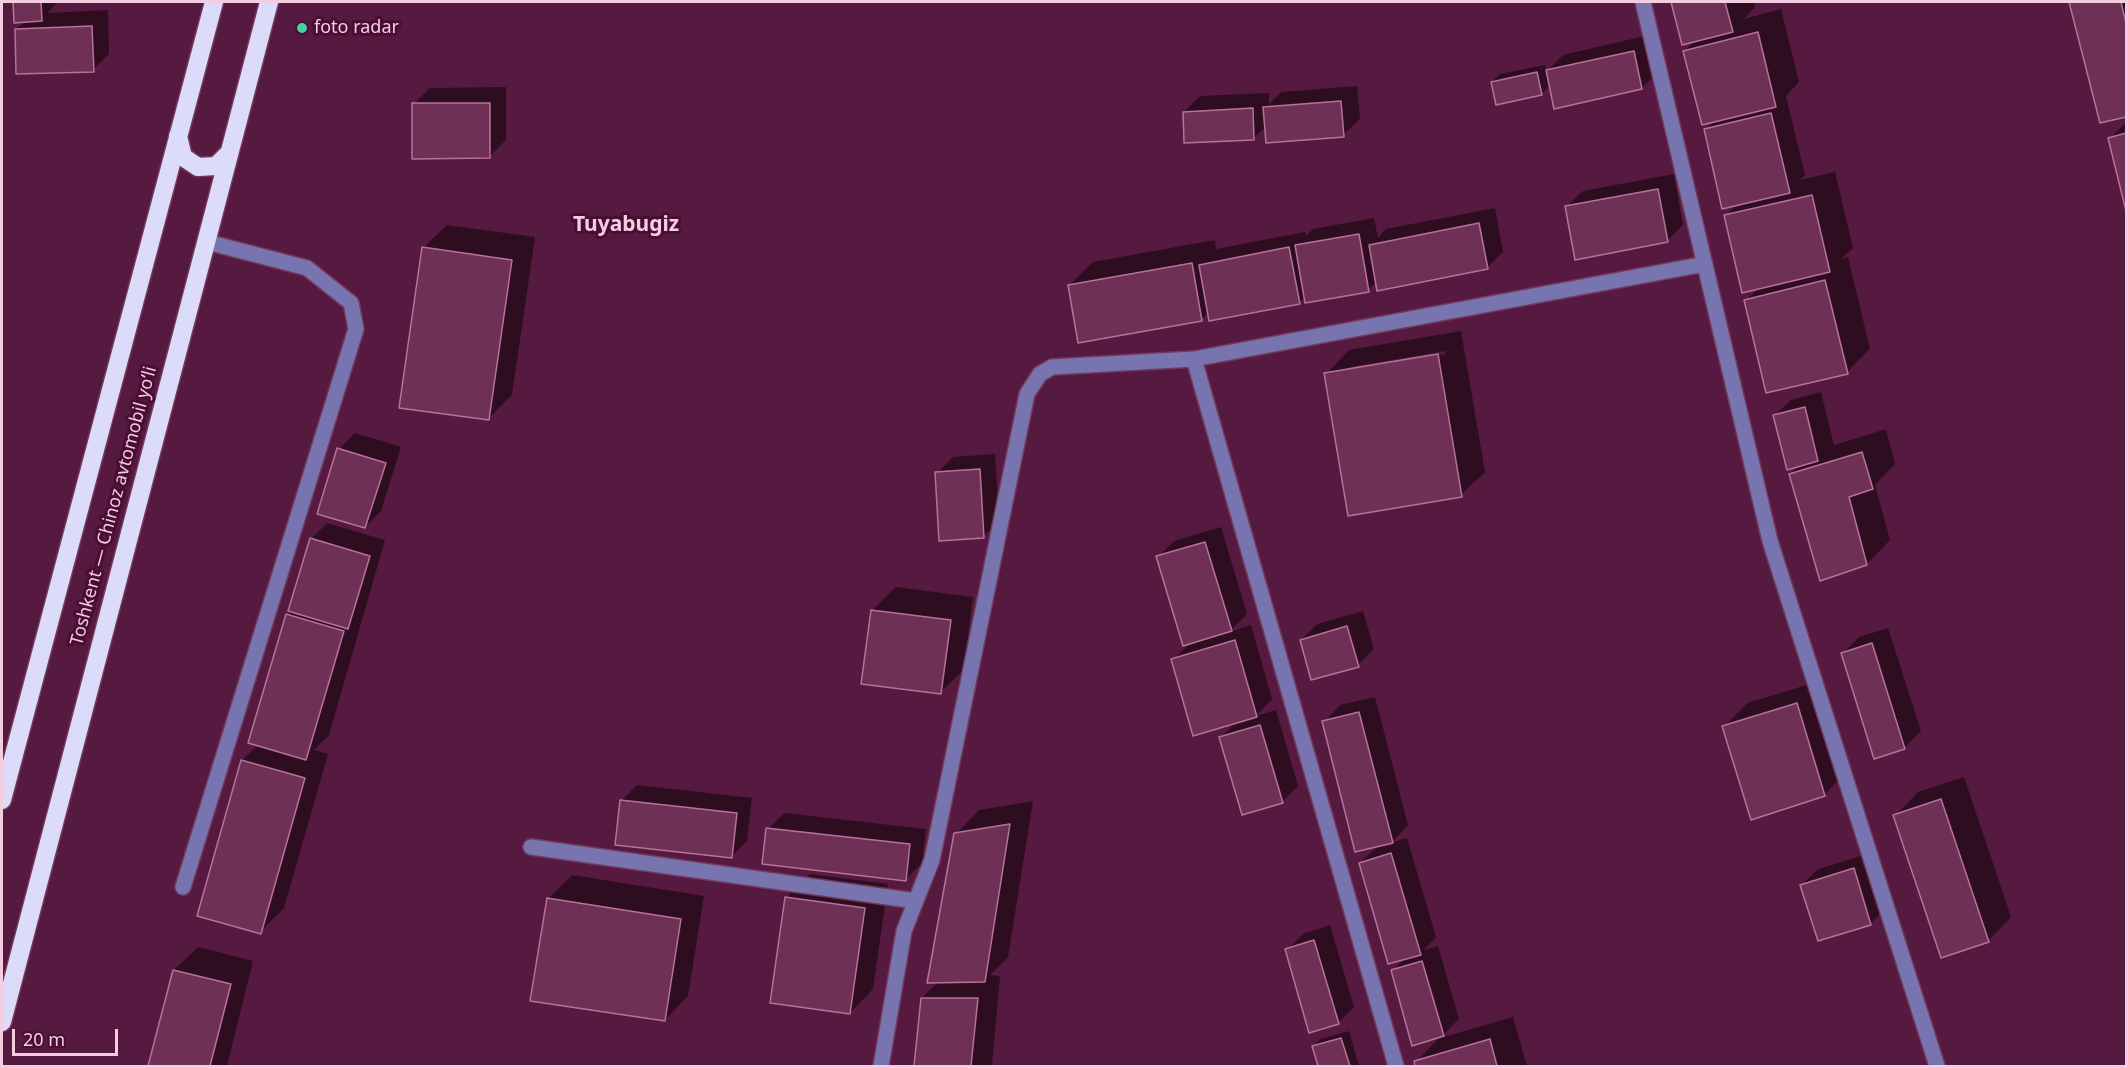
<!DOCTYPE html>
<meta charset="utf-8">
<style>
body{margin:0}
#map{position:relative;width:2128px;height:1068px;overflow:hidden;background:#56193f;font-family:"Noto Sans",sans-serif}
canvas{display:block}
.frame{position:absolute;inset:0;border:3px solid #f4cde1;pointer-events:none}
.scale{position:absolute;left:12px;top:1029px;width:106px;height:27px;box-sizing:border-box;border:3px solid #f4cde1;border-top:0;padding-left:8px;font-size:18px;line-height:21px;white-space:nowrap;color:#f4cde1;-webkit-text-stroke:4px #4a0d34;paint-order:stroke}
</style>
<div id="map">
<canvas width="2128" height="1068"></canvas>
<div class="frame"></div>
<div class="scale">20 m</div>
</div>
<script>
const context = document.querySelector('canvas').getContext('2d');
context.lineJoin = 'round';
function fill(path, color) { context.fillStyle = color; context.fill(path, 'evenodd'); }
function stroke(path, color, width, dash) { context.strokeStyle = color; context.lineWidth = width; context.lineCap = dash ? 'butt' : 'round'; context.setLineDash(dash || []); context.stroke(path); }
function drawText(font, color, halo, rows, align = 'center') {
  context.font = font + ' "Noto Sans",sans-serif'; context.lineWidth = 6; context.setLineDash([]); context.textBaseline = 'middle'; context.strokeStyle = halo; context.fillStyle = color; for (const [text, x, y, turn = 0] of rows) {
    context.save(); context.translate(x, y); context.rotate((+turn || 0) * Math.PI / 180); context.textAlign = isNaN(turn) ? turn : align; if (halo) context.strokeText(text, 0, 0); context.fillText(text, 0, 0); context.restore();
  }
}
const shadow = new Path2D(`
 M 14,2 L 57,2 L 48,13 L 108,10 L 109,54 L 93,70 L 16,29 L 25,21 L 15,21 Z
 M 1672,2 L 1754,2 L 1755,7 L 1744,19 L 1781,9 L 1799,82 L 1786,96 L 1805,175 L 1800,180 L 1835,172 L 1853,248 L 1841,259 L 1848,257 L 1870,349 L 1847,372 L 1745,301 L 1759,288 L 1726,216 L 1738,203 L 1705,130 L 1715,120 L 1685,51 L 1695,40 L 1683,44 Z
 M 2071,2 L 2126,2 L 2126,115 L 2101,121 Z
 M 1649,35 L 1658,72 L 1642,88 L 1550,85 L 1542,94 L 1492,82 L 1500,74 L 1545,65 L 1546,72 L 1563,55 Z
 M 1357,86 L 1360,119 L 1343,135 L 1266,126 L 1254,138 L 1184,112 L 1200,96 L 1269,93 L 1269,104 L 1281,92 Z
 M 506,87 L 506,140 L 490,156 L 414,104 L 430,88 Z
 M 2126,122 L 2126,205 L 2110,139 Z
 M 1674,174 L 1683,225 L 1667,241 L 1566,207 L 1583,191 Z
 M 1495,208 L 1503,252 L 1487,268 L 1377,281 L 1368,290 L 1306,296 L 1299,303 L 1209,312 L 1201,320 L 1070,285 L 1093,262 L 1215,240 L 1216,249 L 1305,232 L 1306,236 L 1313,229 L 1374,218 L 1378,238 L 1386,229 Z
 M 447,225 L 535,237 L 512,395 L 488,419 L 423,248 Z
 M 1461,331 L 1485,472 L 1461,495 L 1326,374 L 1349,350 ZM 1445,351 L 1446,354 L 1350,371 L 1350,367 Z
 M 1821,392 L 1834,445 L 1886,429 L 1895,464 L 1875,485 L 1890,540 L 1867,564 L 1790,474 L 1800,465 L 1774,416 L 1791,400 Z
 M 355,433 L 401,447 L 381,511 L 365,527 L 339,449 Z
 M 995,454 L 999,521 L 983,537 L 937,473 L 953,457 Z
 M 327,523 L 385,540 L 329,735 L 314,750 L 328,754 L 284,908 L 260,932 L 199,915 L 242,760 L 258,745 L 288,615 L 292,610 L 311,539 Z
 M 1221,527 L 1247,614 L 1229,632 L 1251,625 L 1272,699 L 1256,716 L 1276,710 L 1298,786 L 1282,802 L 1221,737 L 1237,721 L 1173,660 L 1191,642 L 1158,557 L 1174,541 Z
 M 896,587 L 973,597 L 964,669 L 940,693 L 873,610 Z
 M 1363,611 L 1374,649 L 1358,665 L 1301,640 L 1317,624 Z
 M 1888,628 L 1921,731 L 1905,747 L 1875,757 L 1843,653 L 1859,637 Z
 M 1820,681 L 1848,771 L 1824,795 L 1724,727 L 1747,703 Z
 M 1375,697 L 1408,825 L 1391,843 L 1407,838 L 1436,937 L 1424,950 L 1438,946 L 1459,1019 L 1440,1038 L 1513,1017 L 1527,1066 L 1417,1066 L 1416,1062 L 1442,1035 L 1392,971 L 1405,958 L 1360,863 L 1379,845 L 1324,722 L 1340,705 Z
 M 1964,777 L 2011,917 L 1988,941 L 1895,816 L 1918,792 Z
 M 637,785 L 752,798 L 747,841 L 731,857 L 621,801 Z
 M 1033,801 L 1008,957 L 990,975 L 1000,976 L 992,1066 L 916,1066 L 922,998 L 939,981 L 956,834 L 979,810 Z
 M 784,813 L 926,829 L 922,863 L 906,879 L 768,829 Z
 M 1870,853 L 1886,908 L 1870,924 L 1802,885 L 1818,869 Z
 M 810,874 L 888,884 L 873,989 L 850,1013 L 772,1002 L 787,897 Z
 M 572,875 L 704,896 L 688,996 L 665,1020 L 548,899 Z
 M 1330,925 L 1354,1007 L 1338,1023 L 1287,950 L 1303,934 Z
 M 198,947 L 253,961 L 227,1066 L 150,1066 L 174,970 Z
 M 1349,1031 L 1359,1066 L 1319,1066 L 1313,1047 L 1321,1039 Z`);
const building = new Path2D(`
 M 13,2 L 41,2 L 42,21 L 14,23 Z
 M 1671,2 L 1725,2 L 1733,32 L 1682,45 Z
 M 2069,2 L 2121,2 L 2126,23 L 2126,117 L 2100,123 Z
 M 92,26 L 94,72 L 16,74 L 15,29 Z
 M 1758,32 L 1776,107 L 1702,125 L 1683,51 Z
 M 1634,51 L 1642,89 L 1554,109 L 1546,70 Z
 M 1537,72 L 1542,95 L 1496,105 L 1491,82 Z
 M 1341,101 L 1344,137 L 1266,143 L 1263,107 Z
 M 412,103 L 490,103 L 490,158 L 412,159 Z
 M 1253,108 L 1254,140 L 1184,143 L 1183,112 Z
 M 1771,113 L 1790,193 L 1722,209 L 1704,129 Z
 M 2126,133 L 2126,211 L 2108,138 Z
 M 1658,189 L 1668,242 L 1575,260 L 1565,206 Z
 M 1812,195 L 1830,272 L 1742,293 L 1724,215 Z
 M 1479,223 L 1488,269 L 1377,291 L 1369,245 Z
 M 1359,234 L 1369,292 L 1305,303 L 1295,245 Z
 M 422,247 L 512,260 L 489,420 L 399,408 Z
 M 1289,247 L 1300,304 L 1209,321 L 1199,265 Z
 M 1192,263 L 1202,321 L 1078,343 L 1068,285 Z
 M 1825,280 L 1848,374 L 1766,393 L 1744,300 Z
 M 1438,354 L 1462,497 L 1348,516 L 1324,373 Z
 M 1805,407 L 1818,461 L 1787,470 L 1773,415 Z
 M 337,448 L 386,463 L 365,528 L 317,514 Z
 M 1862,452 L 1873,489 L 1849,497 L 1867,565 L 1820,581 L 1789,474 Z
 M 980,469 L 984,538 L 939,541 L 935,472 Z
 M 310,538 L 370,556 L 348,629 L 288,611 Z
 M 1205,542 L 1232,631 L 1183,646 L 1156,556 Z
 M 871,610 L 951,620 L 941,694 L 861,684 Z
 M 286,614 L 344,631 L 306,760 L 248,743 Z
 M 1347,626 L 1359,667 L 1311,680 L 1300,640 Z
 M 1235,640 L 1257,717 L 1193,736 L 1171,659 Z
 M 1872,643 L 1905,749 L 1874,759 L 1841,653 Z
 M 1797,703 L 1825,796 L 1751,820 L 1722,726 Z
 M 1359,712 L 1393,843 L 1355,852 L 1322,721 Z
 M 1260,725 L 1283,803 L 1242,815 L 1219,737 Z
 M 241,760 L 305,778 L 261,934 L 197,916 Z
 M 1941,799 L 1989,942 L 1941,958 L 1893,815 Z
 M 620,800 L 737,813 L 732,858 L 615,845 Z
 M 1010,824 L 985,982 L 927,983 L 954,833 Z
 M 766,828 L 910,844 L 906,881 L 762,864 Z
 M 1391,853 L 1421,955 L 1388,964 L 1359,863 Z
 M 1854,868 L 1871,925 L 1818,941 L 1800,885 Z
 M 785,897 L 865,908 L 850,1014 L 770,1003 Z
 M 547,898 L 681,919 L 665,1021 L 530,1001 Z
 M 1314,940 L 1339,1024 L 1309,1033 L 1285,949 Z
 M 1422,961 L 1444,1036 L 1412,1046 L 1391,970 Z
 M 173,970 L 231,984 L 210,1066 L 148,1066 Z
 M 921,998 L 978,998 L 971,1066 L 914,1066 Z
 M 1341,1038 L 1350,1066 L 1318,1066 L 1312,1046 Z
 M 1490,1039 L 1497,1066 L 1415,1066 L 1414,1061 Z`);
const minor = new Path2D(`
 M 1643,2 L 1770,541 L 1937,1066
 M 531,847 L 916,901
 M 183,887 L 356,329 L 351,303 L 307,268 L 207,242
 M 881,1066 L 904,931 L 932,860 L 1027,394 L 1040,374 L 1052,367 L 1194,359
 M 1396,1066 L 1194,359 L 1705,264`);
const highway = new Path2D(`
 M 178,136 L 183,157 L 198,167 L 216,166 L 229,153
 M 2,800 L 214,2
 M 2,1022 L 269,2`);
const markers = [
 [302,28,6,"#3fd4a2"]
];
const poiNames = [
 ["foto radar",314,28]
];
const streetNames = [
 ["Toshkent — Chinoz avtomobil yoʻli",114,506,-75]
];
const quarterNames = [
 ["Tuyabugiz",626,225]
];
fill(shadow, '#0007');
fill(building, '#6f3055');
stroke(building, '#b87299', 1.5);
stroke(minor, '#72395c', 18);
stroke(highway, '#72395c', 21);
stroke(minor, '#7774b0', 15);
stroke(highway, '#dcdcfa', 18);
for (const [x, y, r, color] of markers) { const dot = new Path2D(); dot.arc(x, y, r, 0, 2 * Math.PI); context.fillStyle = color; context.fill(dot); stroke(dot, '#4a0d34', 2); }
drawText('18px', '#f4cde1', '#4a0d34', poiNames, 'left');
drawText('18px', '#f4cde1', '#4a0d34', streetNames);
drawText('bold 21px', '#f4cde1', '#4a0d34', quarterNames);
</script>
